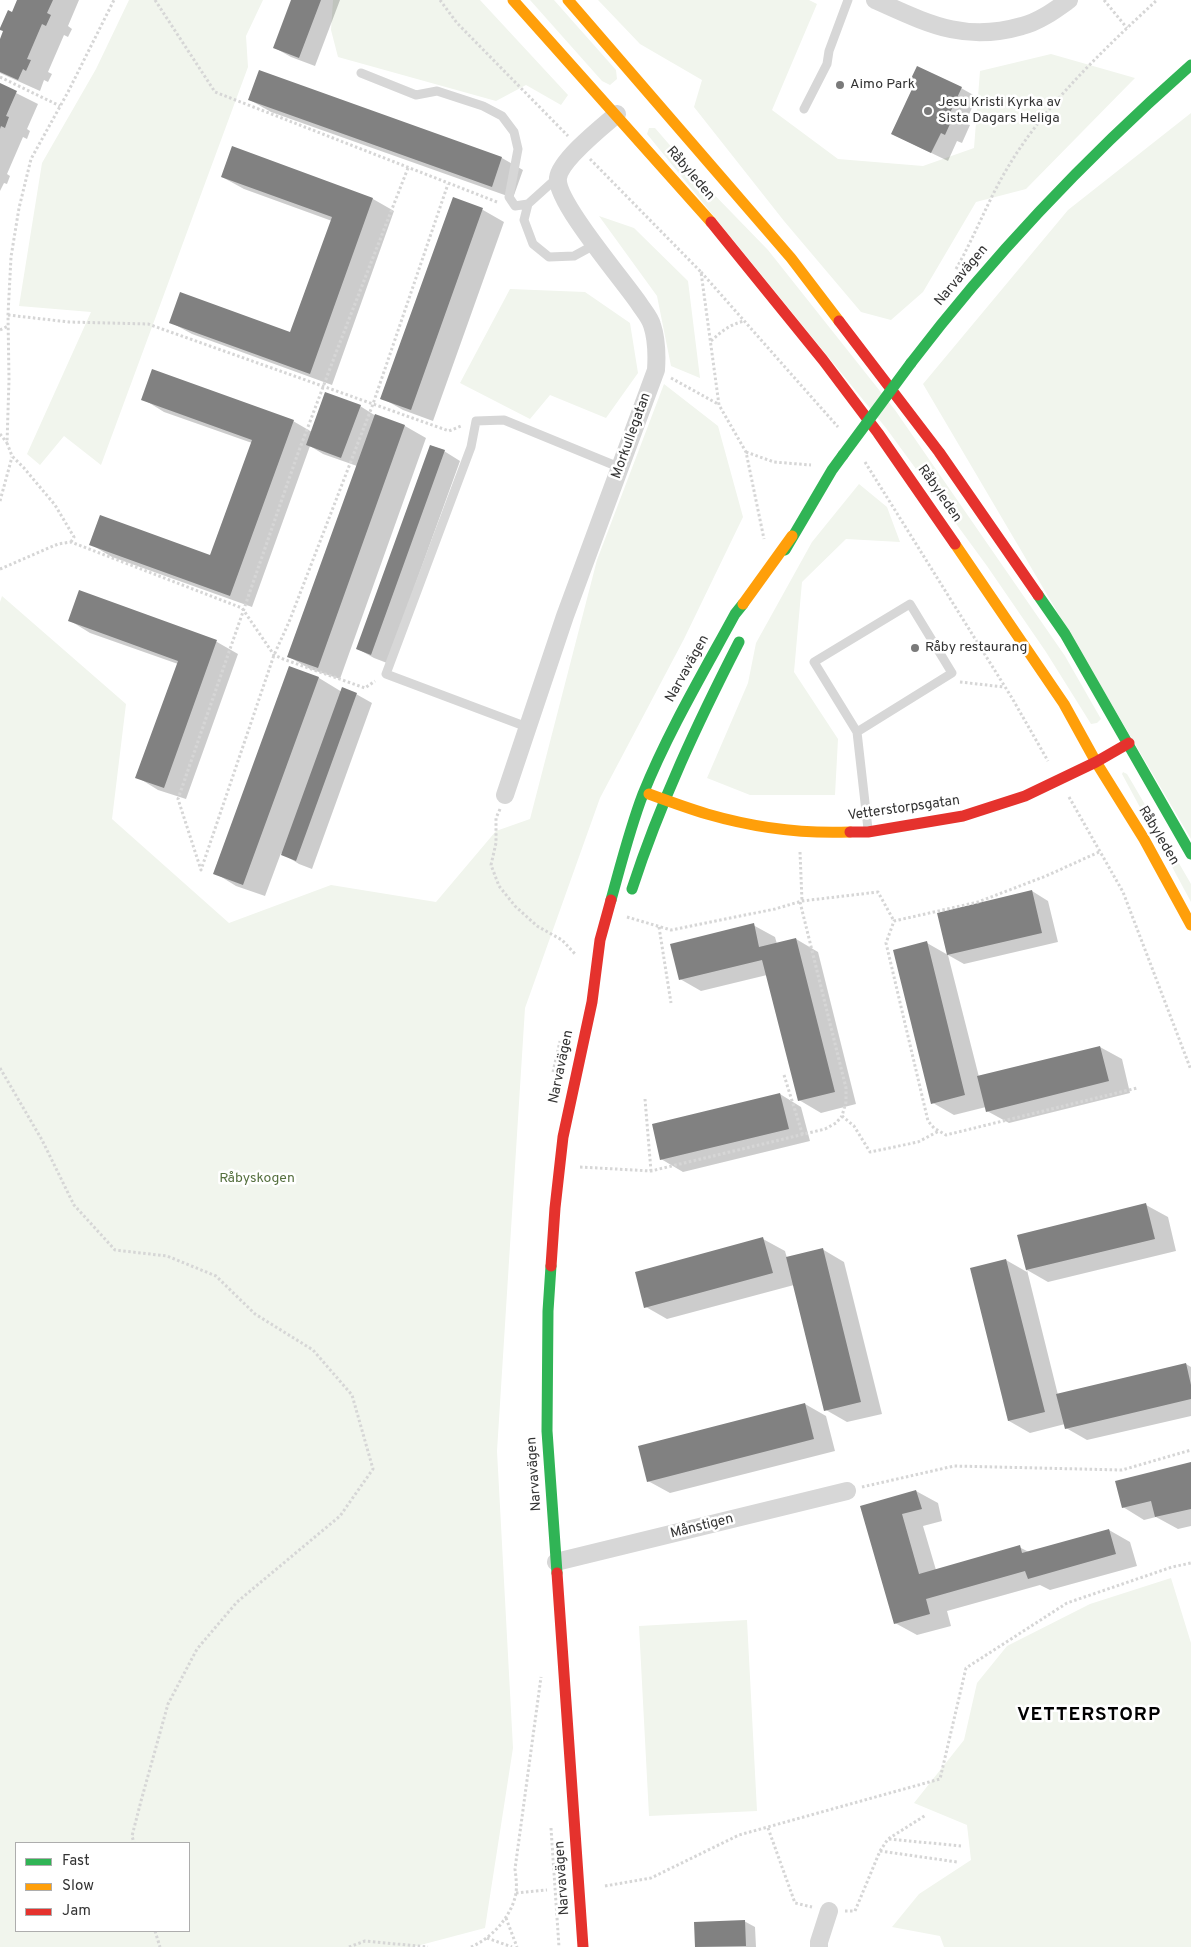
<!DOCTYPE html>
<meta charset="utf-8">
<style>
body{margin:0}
#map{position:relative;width:1191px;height:1947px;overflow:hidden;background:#fff;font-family:Overpass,sans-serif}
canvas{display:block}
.legend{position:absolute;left:15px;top:1842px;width:175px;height:90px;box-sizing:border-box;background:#fff;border:1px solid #adadad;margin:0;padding:6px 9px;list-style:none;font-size:15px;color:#333}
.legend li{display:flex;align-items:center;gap:10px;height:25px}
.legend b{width:25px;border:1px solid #adadad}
</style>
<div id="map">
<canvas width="1191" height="1947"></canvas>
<ul class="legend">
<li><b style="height:6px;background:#30b455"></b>Fast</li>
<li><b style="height:6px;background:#ff9f0a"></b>Slow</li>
<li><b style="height:6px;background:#e5322d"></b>Jam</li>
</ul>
</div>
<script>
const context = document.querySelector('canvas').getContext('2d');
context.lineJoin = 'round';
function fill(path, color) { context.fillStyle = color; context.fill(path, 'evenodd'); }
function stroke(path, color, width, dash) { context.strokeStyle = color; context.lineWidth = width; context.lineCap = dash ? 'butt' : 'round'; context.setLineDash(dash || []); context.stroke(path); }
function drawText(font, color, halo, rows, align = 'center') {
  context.font = font + ' Overpass,sans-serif'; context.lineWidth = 5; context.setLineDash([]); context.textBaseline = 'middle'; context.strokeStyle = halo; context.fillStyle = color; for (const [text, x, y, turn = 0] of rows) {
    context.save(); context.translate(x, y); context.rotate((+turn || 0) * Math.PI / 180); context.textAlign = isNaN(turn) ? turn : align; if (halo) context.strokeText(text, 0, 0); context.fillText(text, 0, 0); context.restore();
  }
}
const green = new Path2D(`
 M 129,0 L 263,0 L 246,36 L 248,67 L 101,465 L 64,436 L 40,465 L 27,454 L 91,312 L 19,306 L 42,163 L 96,69 Z
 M 333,0 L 480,0 L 568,95 L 561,105 L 526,85 L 496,101 L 338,57 L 331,30 Z
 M 530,0 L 554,0 L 616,70 L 617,79 L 610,85 L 602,81 Z
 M 598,0 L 809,0 L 817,4 L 772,110 L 838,159 L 923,166 L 974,148 L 980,71 L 1051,54 L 1135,78 L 1026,189 L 976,202 L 923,292 L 891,320 L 861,312 L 784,221 L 694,107 L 702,80 L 640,44 Z
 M 1191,113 L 1191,839 L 923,384 L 1068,210 Z
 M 649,128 L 655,128 L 700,180 L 768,250 L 895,410 L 1065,656 L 1101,719 L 1097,723 L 1091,724 L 1046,652 L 987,566 L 886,428 L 647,134 Z
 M 599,216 L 634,228 L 688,281 L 700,378 L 671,366 L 657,296 Z
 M 510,289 L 585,292 L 630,323 L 638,373 L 606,418 L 550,395 L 530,419 L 460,383 Z
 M 664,384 L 718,426 L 743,517 L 684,639 L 600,798 L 525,1008 L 497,1451 L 513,1748 L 485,1928 L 413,1947 L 0,1947 L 0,602 L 2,596 L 126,704 L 112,819 L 229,923 L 331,885 L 436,902 L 496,831 L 530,819 L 597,560 ZM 16,1843 L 189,1843 L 189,1931 L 16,1931 Z
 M 859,484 L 887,507 L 900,542 L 846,539 L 802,582 L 794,672 L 838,739 L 835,795 L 750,795 L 707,778 L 748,683 L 756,643 L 812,542 Z
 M 1123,772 L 1127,774 L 1133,784 L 1191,884 L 1191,902 L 1122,774 Z
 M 1171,1578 L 1191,1643 L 1191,1947 L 944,1947 L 940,1936 L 892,1927 L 919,1894 L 971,1860 L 967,1825 L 914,1803 L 964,1740 L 977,1683 L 1007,1646 L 1090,1604 Z
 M 747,1620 L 757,1811 L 649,1816 L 639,1626 Z`);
const shadow = new Path2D(`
 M 18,0 L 79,0 L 68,26 L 72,29 L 68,37 L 64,35 L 48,72 L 52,74 L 48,82 L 44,80 L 40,91 L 0,73 L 0,42 Z
 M 293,0 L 340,0 L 315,66 L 291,57 L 275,48 Z
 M 0,85 L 38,104 L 27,129 L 30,131 L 27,139 L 23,137 L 7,174 L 10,176 L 7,184 L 4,183 L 0,191 Z
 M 961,88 L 977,97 L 965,123 L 970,125 L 962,143 L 957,141 L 948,161 L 892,134 Z
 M 250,100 L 502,158 L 523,170 L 513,198 L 271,112 Z
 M 233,148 L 373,199 L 394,211 L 332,385 L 192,334 L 170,322 L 291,334 L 332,221 L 244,189 L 222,177 Z
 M 454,199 L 483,210 L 504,222 L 433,421 L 403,410 L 382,398 Z
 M 143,399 L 293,421 L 312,432 L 360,406 L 376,416 L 405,426 L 426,438 L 340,679 L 310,669 L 289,657 L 357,466 L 323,454 L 310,446 L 252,607 L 112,557 L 90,544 L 211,556 L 252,443 L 164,412 Z
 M 444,451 L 460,461 L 387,663 L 374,658 L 358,649 Z
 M 80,592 L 217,642 L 238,654 L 186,799 L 158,790 L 137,777 L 178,664 L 90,633 L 69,620 Z
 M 290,667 L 319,678 L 342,692 L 356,694 L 372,703 L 312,869 L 299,864 L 281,853 L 265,896 L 236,886 L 215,873 Z
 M 1032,891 L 1048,901 L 1058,942 L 964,964 L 948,955 L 979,1077 L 1100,1047 L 1122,1059 L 1130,1093 L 1009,1123 L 987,1111 L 986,1107 L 954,1115 L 933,1103 L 927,943 L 948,955 L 938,914 Z
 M 753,925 L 775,937 L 777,944 L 796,939 L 818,952 L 856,1104 L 821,1113 L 799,1100 L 767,975 L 701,991 L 680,979 Z
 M 780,1094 L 801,1107 L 810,1141 L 683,1172 L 661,1159 Z
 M 1146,1205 L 1168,1217 L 1176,1251 L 1048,1282 L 1027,1270 L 1058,1395 L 1186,1364 L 1191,1367 L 1191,1416 L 1087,1440 L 1066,1428 L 1065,1424 L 1030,1433 L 1009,1421 L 1006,1260 L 1027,1272 L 1018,1236 Z
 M 763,1239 L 785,1251 L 787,1258 L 822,1249 L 844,1262 L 882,1414 L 847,1422 L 826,1410 L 794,1285 L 667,1319 L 646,1307 Z
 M 805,1404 L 826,1416 L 835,1451 L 670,1493 L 648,1481 Z
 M 1191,1463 L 1191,1526 L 1178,1529 L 1156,1517 L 1144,1520 L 1123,1507 Z
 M 916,1491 L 938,1503 L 942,1521 L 923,1526 L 936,1570 L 1019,1547 L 1029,1552 L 1109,1530 L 1130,1542 L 1137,1566 L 1050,1590 L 1040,1585 L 947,1611 L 951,1626 L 917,1635 L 895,1623 L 862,1506 Z
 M 744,1921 L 755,1927 L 756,1947 L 696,1947 L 695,1923 Z`);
const building = new Path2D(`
 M 17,0 L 53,0 L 47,13 L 51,15 L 46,26 L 42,24 L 27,59 L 31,60 L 26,71 L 23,69 L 18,80 L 0,72 L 0,39 L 3,31 L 0,30 L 0,28 L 8,10 L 12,12 Z
 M 291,0 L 321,0 L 299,58 L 273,48 Z
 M 917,66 L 962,87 L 950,113 L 954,115 L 945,135 L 941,133 L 931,153 L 891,134 L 912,89 L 907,87 Z
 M 259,70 L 502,157 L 492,187 L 248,100 Z
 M 0,83 L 17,91 L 6,116 L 9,117 L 5,128 L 1,126 L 0,129 Z
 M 232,146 L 373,198 L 310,374 L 169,323 L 180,292 L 290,332 L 332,217 L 221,177 Z
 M 453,197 L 483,208 L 411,410 L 380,399 Z
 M 152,369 L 294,420 L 230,596 L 89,545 L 100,515 L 210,555 L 252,440 L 141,400 Z
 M 325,392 L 361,405 L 341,458 L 306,445 Z
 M 375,414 L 405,425 L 318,668 L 287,657 Z
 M 430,445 L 445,450 L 371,655 L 356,649 Z
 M 79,590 L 217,640 L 164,788 L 135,778 L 178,661 L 68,621 Z
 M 289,666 L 319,677 L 243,885 L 213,874 Z
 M 342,687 L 357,693 L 296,861 L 281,855 Z
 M 1032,890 L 1042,933 L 947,955 L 937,913 Z
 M 754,923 L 759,947 L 796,938 L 835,1092 L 798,1101 L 762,960 L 679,980 L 670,944 Z
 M 927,941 L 965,1095 L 931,1104 L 893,950 Z
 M 1100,1046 L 1109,1081 L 986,1112 L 977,1076 Z
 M 780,1093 L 789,1129 L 660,1160 L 652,1124 Z
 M 1146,1203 L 1155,1239 L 1026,1270 L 1017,1235 Z
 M 763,1237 L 773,1273 L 644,1308 L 635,1272 Z
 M 823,1248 L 861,1402 L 824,1411 L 786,1257 Z
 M 1006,1259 L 1045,1412 L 1008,1421 L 970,1268 Z
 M 1186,1363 L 1191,1385 L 1191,1399 L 1065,1429 L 1056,1394 Z
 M 805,1403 L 814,1439 L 647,1482 L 638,1446 Z
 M 1191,1462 L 1191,1509 L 1155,1517 L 1151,1501 L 1122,1508 L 1115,1481 Z
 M 916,1490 L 922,1509 L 902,1514 L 919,1574 L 1020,1545 L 1022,1553 L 1109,1529 L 1116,1554 L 1028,1579 L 1025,1571 L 926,1599 L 930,1614 L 894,1624 L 860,1506 Z
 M 745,1920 L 746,1946 L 695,1947 L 694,1922 Z`);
const path = new Path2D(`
 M 155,0 L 215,92 L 497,202
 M 440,0 L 457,23 L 568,136
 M 1104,0 L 1127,28
 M 0,77 L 60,106
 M 590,159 L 701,272 L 719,405 L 746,452 L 764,539
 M 408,168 L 337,350 L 297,456 L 178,799 L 201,870 L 274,655 L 289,622 L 373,404 L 448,184
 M 956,269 C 975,236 988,200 1008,167 C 1044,106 1105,48 1157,0
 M 701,272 L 838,427
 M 8,315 L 69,322 L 148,324 L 449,431 L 461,426
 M 0,330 L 8,326
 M 711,341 C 722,331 730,324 745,321
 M 671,378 L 718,404
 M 0,434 L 7,443
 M 746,452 L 774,462 L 811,465
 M 865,462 L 1012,698 L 1048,761
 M 0,501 L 12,457
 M 71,542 L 74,537 L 55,505 L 24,468 L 12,456 L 7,443 L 9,380 L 8,315 L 11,257 L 19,208 L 31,159 L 68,92 L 114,0
 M 0,569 L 58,544 L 71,542 L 242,608 L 274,655 L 283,659 L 365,688 L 375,681
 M 960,682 L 1004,687
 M 1069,797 L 1123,892 L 1191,1070
 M 500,809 L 496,818 L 496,843 L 491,865 L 499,886 L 515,906 L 537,926 L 562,940 L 576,955
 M 800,852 L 802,901
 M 1099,852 L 1046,876 L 978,902 L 894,921 L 886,943 L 928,1121 L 934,1128 L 946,1135 L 1137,1088
 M 800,902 L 846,1088 L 846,1102 L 842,1116 L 854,1126 L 870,1152 L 918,1142 L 939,1131
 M 627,917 L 671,930 L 775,909 L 802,901 L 878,892 L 894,921
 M 659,927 L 671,1003
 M 0,1068 L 42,1140 L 74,1205 L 115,1250 L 167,1256 L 216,1276 L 255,1314 L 313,1350 L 352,1395 L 373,1469 L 340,1516 L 237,1602 L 197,1649 L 168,1704 L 141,1801 L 132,1836 L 134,1843
 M 553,1072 L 560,1041
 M 784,1075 L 803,1136
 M 645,1099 L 651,1171
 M 580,1167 L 651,1171 L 825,1129 L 836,1123 L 842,1116
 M 862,1487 L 954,1466 L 1122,1470 L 1191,1450
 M 551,1828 L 559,1947
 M 768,1828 L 795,1903 L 812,1907
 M 889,1839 L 961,1846
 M 880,1851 L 957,1862
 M 605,1886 L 651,1878 L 739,1835 L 940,1779 L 966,1668 L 1067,1603 L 1172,1567 L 1191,1563
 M 516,1893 L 547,1890
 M 845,1911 L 855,1911 L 880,1851 L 888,1839 L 926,1815
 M 506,1918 L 517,1947
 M 155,1931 L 160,1947
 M 487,1938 L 512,1947
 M 349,1947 L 365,1941 L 428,1947
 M 471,1947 C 492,1938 512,1916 516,1893 C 517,1885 516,1877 515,1869 L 541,1677`);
const lane = new Path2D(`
 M 361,73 L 416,95 L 437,91 L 483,106 L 502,116 L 514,132 L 518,149 L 509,197 L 515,206 L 528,204
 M 804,109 L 827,64 L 829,51 L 848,0
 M 558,177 L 528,204 L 524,220 L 533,244 L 549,257 L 574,256 L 596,244
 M 527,727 L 386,674 L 471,447 L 476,421 L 504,420 L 621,468
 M 857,732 L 814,662 L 910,604 L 952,673 L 857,732 L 868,829`);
const street = new Path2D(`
 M 875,0 C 927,23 963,43 1022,26 C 1039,22 1055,10 1069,0
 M 505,795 L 565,616 L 656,370 C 657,355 657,340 652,325 C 650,318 644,311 640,305 C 624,281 555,201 558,178 C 560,160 603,126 617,114
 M 556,1562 L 847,1491
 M 819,1947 L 819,1942 L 829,1911`);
const fast = new Path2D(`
 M 911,363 C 994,254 1088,156 1191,65
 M 785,550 L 832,470 L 843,455
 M 1038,595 L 1065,634 L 1191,854
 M 632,889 C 660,803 698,722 739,642
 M 611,900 C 621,864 630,828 643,794 C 668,732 703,673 735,614 L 743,604
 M 551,1266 L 548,1311 L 547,1431 L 557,1573`);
const slow = new Path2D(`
 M 513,0 L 711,222
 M 568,0 L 791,258 L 839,321
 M 955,544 L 1064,704 L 1096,762 L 1144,839 L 1191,925
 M 743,604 L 792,536
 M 649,794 C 668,801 687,808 707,814 C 752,827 803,834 850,832`);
const jam = new Path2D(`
 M 711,222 L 823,360 L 878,433 L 955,544
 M 839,321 L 939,452 L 1038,595
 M 850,832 L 868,832 L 963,816 L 1025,796 L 1096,762 L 1129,743
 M 551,1266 L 555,1208 L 563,1137 L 592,1002 L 600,940 L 611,900
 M 557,1573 L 583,1947`);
const fastBridge = new Path2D(`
 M 843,455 L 911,363`);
const markers = [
 [840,85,5,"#7a7a7a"],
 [928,111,5,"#7a7a7a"],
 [915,648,5,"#7a7a7a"]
];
const poiNames = [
 ["Aimo Park",850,85],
 ["Jesu Kristi Kyrka av",938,103],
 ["Sista Dagars Heliga",938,119],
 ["Råby restaurang",925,648]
];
const streetNames = [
 ["Råbyleden",690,174,49],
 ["Narvavägen",962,276,-50],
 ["Morkullegatan",632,436,-70],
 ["Råbyleden",939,494,55],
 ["Narvavägen",688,669,-61],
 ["Vetterstorpsgatan",904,809,-8],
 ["Råbyleden",1158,836,59],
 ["Narvavägen",562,1067,-78],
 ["Narvavägen",535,1474,-94],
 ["Månstigen",702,1527,-14],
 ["Narvavägen",563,1878,-94]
];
const parkNames = [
 ["Råbyskogen",257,1179]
];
const districtNames = [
 ["VETTERSTORP",1089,1716]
];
fill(green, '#f1f5ed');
fill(shadow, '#0003');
fill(building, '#818181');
stroke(path, '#d6d6d6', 3, [2.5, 2.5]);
stroke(lane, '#d7d7d7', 9);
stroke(street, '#d7d7d7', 18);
stroke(fast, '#30b455', 11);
stroke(slow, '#ff9f0a', 11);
stroke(jam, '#e5322d', 11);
stroke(fastBridge, '#30b455', 11);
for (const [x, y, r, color] of markers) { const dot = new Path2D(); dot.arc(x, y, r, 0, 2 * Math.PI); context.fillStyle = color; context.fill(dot); stroke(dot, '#fff', 2); }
drawText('14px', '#333', '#fff', poiNames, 'left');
drawText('14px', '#333', '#fff', streetNames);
drawText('14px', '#56703f', '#fff', parkNames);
context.letterSpacing = '1px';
drawText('bold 19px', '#000', '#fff', districtNames);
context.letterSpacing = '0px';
</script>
